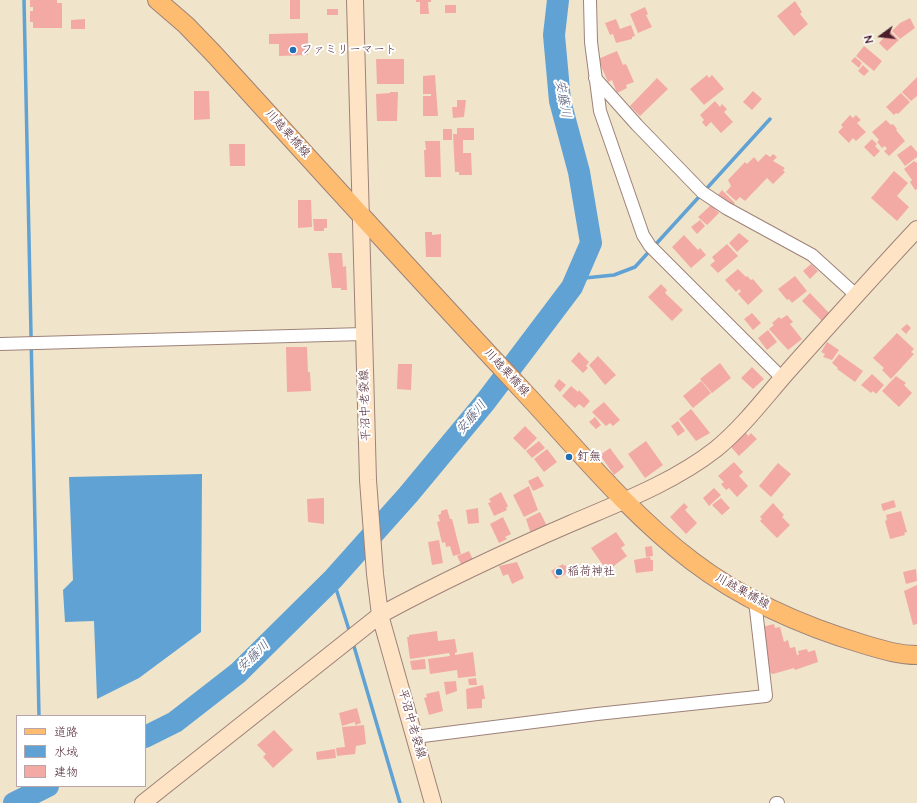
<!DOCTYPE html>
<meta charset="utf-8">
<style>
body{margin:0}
#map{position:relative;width:917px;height:803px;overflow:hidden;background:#f0e5ca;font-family:"Architects Daughter","Klee One",sans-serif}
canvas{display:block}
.legend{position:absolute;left:16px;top:715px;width:130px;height:72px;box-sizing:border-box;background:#fff;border:1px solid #b7a5aa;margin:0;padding:5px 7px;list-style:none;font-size:12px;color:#4a1f2b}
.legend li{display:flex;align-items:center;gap:8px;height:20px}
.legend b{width:20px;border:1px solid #b7a5aa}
.north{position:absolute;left:861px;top:16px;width:40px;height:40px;-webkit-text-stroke:3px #fff;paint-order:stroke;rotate:255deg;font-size:11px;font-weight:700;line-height:16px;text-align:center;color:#4a1f2b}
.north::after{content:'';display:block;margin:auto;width:14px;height:18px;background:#4a1f2b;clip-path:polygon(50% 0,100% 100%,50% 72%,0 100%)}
</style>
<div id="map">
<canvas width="917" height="803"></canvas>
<ul class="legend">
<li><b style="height:5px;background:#fdbc6f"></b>道路</li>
<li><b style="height:11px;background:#60a2d4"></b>水域</li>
<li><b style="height:11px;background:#f3aaa5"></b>建物</li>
</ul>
<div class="north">N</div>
</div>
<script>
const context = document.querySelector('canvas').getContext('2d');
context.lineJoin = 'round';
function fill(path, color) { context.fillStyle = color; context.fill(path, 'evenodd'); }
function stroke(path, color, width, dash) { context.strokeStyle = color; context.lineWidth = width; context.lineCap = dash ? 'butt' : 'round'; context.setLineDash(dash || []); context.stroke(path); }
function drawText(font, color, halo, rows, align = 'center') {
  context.font = font + ' "Architects Daughter","Klee One",sans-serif'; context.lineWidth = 4; context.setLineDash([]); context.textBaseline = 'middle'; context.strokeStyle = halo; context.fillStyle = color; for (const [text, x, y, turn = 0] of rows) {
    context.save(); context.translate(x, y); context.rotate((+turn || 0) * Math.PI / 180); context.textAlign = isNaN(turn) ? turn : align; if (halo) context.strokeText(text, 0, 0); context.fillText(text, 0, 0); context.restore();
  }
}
const water = new Path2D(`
 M 202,474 L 201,632 L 139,678 L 97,699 L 94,621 L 65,622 L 63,590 L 73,580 L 69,477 Z`);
const stream = new Path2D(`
 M 24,0 L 39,716
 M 575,279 L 614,275 L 635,267 L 770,119
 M 333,579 L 350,633
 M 353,643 L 400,803
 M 41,786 L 41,790`);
const river = new Path2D(`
 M 145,737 L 175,722 L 238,673 L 333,579 L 408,495 L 486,401 L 572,287 L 591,243 L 579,172 L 560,101 L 554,35 L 558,0
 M 14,803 L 48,786`);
const building = new Path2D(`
 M 30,0 L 57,0 L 57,3 L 62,3 L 62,28 L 33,28 L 33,22 L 30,22 L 30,11 L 33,11 L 33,7 L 30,7 Z
 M 290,0 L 300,0 L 300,19 L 290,19 Z
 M 416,0 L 431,0 L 431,2 L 428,2 L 429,14 L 420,14 L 420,2 L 416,2 Z
 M 795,1 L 802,12 L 800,14 L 808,24 L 794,36 L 777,16 Z
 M 445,5 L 456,5 L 456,13 L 445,13 Z
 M 645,7 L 648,14 L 646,15 L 652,27 L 638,33 L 630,14 Z
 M 327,9 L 338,9 L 338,15 L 327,15 Z
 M 910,18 L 915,28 L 900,39 L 892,31 L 900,23 Z
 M 85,19 L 85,29 L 71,29 L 71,20 Z
 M 616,19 L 620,29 L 631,25 L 635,36 L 632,37 L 632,39 L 616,43 L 613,34 L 610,35 L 605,23 Z
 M 890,31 L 899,40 L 887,51 L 879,43 Z
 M 308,33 L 308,55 L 279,56 L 279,44 L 269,44 L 269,34 Z
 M 864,46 L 882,61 L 874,71 L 856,56 Z
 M 617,51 L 623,65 L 626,64 L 634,82 L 626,85 L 627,88 L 617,93 L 612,80 L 608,82 L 598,59 Z
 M 855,57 L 862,63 L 859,68 L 851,61 Z
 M 376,59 L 404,59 L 404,84 L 377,84 Z
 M 863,65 L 869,71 L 864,76 L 858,71 Z
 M 435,75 L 438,116 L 423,116 L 423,96 L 431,96 L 431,94 L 423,94 L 423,76 Z
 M 707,75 L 709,78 L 712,75 L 724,89 L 704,105 L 690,89 Z
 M 917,77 L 917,96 L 911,101 L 902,92 Z
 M 657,78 L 668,89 L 640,116 L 630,106 Z
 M 194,91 L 209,91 L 210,119 L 194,120 Z
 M 753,91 L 762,99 L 752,110 L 743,102 Z
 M 390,92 L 398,92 L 397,121 L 377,121 L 376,94 L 390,93 Z
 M 901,93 L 910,102 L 898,114 L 896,113 L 894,115 L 886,107 Z
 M 457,100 L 466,100 L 464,117 L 453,118 L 452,107 L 457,107 Z
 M 715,101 L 720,107 L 722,104 L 727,109 L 724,112 L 733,122 L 721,133 L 711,122 L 706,127 L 702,122 L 704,120 L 700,115 Z
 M 850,115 L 853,118 L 856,115 L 861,120 L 857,123 L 866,132 L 856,141 L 853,138 L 849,143 L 838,132 L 843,127 L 841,125 Z
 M 886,120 L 891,125 L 893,124 L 897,129 L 896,130 L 905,141 L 889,156 L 884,151 L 887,149 L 885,146 L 882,148 L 877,142 L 879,140 L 872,132 Z
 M 457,128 L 474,128 L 474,140 L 463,140 L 463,153 L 471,153 L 472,175 L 459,175 L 459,172 L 455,172 L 453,134 L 457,134 Z
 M 443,129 L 452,129 L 452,140 L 443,140 Z
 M 872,139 L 877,144 L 875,146 L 880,151 L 874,157 L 864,147 Z
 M 425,141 L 440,141 L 441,177 L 425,177 L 424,150 L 426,150 Z
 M 229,144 L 245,144 L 245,166 L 230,166 Z
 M 911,145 L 917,152 L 917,157 L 905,166 L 897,155 Z
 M 766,154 L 770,157 L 773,154 L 777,157 L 773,161 L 785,168 L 783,170 L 785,172 L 773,184 L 767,178 L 745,201 L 740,197 L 736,201 L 726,192 L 731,186 L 728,180 L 745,162 L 747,164 L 754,157 L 758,162 Z
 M 914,161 L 917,163 L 917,189 L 915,190 L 910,182 L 912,180 L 904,169 Z
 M 894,171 L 908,183 L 897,196 L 909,207 L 897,221 L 871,198 Z
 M 722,190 L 735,203 L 731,207 L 718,195 Z
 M 298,200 L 311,200 L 312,227 L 298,228 Z
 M 711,205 L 719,213 L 707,225 L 698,217 Z
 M 313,219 L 327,219 L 327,228 L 324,228 L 324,231 L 314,231 Z
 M 700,220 L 705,226 L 697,234 L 691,227 Z
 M 425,232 L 432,232 L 432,235 L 441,234 L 441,257 L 426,257 Z
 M 739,233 L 749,241 L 737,252 L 729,243 Z
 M 684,235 L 698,250 L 700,248 L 706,255 L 691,268 L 672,247 Z
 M 727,244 L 738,256 L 718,273 L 710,265 L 715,261 L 712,257 Z
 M 328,253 L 342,253 L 343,267 L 346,266 L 347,290 L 341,290 L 341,288 L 332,288 Z
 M 811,264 L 818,271 L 810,279 L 803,271 Z
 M 738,269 L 746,277 L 747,276 L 751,280 L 753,279 L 763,291 L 748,305 L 738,294 L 741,291 L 739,289 L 736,292 L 725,280 Z
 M 795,276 L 807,291 L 792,303 L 789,299 L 787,300 L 778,289 Z
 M 661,284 L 667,290 L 665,293 L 683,310 L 672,321 L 648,297 Z
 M 810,293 L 830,314 L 822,321 L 802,301 Z
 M 752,313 L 761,323 L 753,330 L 744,319 Z
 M 787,315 L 793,322 L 790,324 L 802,339 L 788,350 L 769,329 L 774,325 L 772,323 L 779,317 L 781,319 Z
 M 907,324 L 911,328 L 906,334 L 901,329 Z
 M 768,330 L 777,342 L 767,350 L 758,338 Z
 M 897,333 L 914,349 L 911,352 L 914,354 L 891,379 L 882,370 L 884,368 L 873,358 Z
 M 827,342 L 839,350 L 832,360 L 823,357 L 825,354 L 821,352 Z
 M 286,347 L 307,347 L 308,372 L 310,372 L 311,391 L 287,392 Z
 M 579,352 L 589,362 L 586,366 L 588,368 L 583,373 L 571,361 Z
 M 839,354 L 863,371 L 855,382 L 837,369 L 838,368 L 832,363 Z
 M 598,356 L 616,375 L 605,385 L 589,365 Z
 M 720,363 L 731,378 L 712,393 L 700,379 Z
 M 398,364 L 412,364 L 411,390 L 397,389 Z
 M 752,367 L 764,379 L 753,389 L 741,378 Z
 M 872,374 L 884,385 L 876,394 L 873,391 L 871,393 L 861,385 Z
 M 896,376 L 906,383 L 904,385 L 912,393 L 899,407 L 882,391 Z
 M 559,379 L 566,385 L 560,392 L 554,386 Z
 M 701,381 L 711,393 L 693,408 L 683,396 Z
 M 571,386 L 578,392 L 579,390 L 590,401 L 584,408 L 579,404 L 575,408 L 562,396 Z
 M 604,402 L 620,420 L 613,426 L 610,423 L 606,426 L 592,412 Z
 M 691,409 L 710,433 L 696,441 L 679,419 Z
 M 595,417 L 601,425 L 596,429 L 589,422 Z
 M 678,421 L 685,431 L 678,436 L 671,426 Z
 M 525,426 L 537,438 L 525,450 L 513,438 Z
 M 746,433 L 748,436 L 751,433 L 757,439 L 739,456 L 731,447 Z
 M 539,441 L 545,448 L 532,458 L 526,451 Z
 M 646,441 L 663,465 L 645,478 L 628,454 Z
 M 610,448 L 624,467 L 614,475 L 600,455 Z
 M 547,449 L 557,462 L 544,472 L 534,459 Z
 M 734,462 L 743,472 L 739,476 L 748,486 L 737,497 L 729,488 L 726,490 L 721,484 L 724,482 L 718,476 Z
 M 778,463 L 791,474 L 771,497 L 759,486 Z
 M 538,476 L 544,486 L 533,491 L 528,481 Z
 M 529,486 L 538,510 L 524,517 L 513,495 Z
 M 714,488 L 721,495 L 709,506 L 703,498 Z
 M 501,492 L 508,506 L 506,508 L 507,510 L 494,516 L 488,503 L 491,502 L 489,499 Z
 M 324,498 L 324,524 L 308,522 L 307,499 Z
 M 721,498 L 730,508 L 722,515 L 712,505 Z
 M 894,500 L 896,507 L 883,511 L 881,504 Z
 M 684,503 L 688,507 L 685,510 L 697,523 L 686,534 L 670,517 Z
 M 773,503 L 784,515 L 782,517 L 790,525 L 777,538 L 760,521 L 762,519 L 760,517 Z
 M 478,508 L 479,523 L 468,524 L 466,510 Z
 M 447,509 L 450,519 L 452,519 L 461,554 L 453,556 L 450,546 L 446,547 L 445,542 L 442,543 L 437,522 L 440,521 L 438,515 L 441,514 L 441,511 Z
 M 901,511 L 907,532 L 904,533 L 905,535 L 890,539 L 885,521 L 887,520 L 886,515 Z
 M 540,512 L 547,526 L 531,534 L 526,519 Z
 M 503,517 L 511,534 L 505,537 L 507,539 L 499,543 L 490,524 Z
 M 616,532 L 625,545 L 621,548 L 627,556 L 607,571 L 591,548 Z
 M 439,540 L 443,563 L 432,565 L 428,542 Z
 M 652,546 L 653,556 L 646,557 L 645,547 Z
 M 469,551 L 473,560 L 462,566 L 457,556 Z
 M 650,557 L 651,560 L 653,560 L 653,571 L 636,573 L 634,560 Z
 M 517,562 L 524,578 L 512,584 L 508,574 L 503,576 L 499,566 Z
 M 563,564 L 564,566 L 566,565 L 568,573 L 556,579 L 551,571 Z
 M 916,569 L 917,581 L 906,584 L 903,572 Z
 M 917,585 L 917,624 L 913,625 L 904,591 Z
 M 774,624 L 775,628 L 780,627 L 784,642 L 788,640 L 790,648 L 795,647 L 797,655 L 799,655 L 798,651 L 807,649 L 808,652 L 815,650 L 818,662 L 795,670 L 794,668 L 773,674 L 769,672 L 765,646 L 767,645 L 762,627 Z
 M 437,631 L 438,641 L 455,639 L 457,652 L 455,653 L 455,655 L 473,652 L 476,676 L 458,678 L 457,670 L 430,674 L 428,659 L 450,656 L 449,653 L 410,659 L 407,637 L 409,637 L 409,635 Z
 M 425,659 L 426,669 L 412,670 L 410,661 Z
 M 476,678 L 477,685 L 469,685 L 468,679 Z
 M 456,681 L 457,691 L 446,695 L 444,682 Z
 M 483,685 L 485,699 L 482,699 L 482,708 L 467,709 L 466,689 Z
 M 439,691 L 443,711 L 429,715 L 424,698 L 427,697 L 426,694 Z
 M 357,708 L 361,723 L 355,725 L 355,722 L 342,726 L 339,713 Z
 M 364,725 L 366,744 L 356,746 L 355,754 L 337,756 L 336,748 L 345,747 L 342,727 Z
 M 274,730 L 293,750 L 273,768 L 263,757 L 266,754 L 257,745 Z
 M 335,749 L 336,758 L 317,760 L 316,752 Z`);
const street = new Path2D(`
 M 590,0 L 591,42 L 600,111 L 643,235 L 650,246 L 782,378
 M 595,78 L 637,125 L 702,192 L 726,208 L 812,255 L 856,295
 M 0,344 L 364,334
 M 415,737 L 597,714 L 766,696 L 755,601
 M 776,803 L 778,803`);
const secondary = new Path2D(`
 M 355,0 L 368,480 L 375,574 L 380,615 L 433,803
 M 143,803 L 380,615 C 443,581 507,551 572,523 C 621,502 674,482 716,449 C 744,426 766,396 790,369 C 832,322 874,275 917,229`);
const primary = new Path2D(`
 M 157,0 L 186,25 L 214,54 C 317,167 420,281 525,393 C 578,450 629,513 692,561 C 743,600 805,627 866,645 C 883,650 899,655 917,655`);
const markers = [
 [293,50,4,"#1f6fb2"],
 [569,457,4,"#1f6fb2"],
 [559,572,4,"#1f6fb2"]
];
const poiNames = [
 ["ファミリーマート",301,50],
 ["釘無",577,457],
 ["稲荷神社",567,572]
];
const streetNames = [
 ["川越栗橋線",287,134,48],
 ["川越栗橋線",506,373,47],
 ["平沼中老袋線",366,405,-92],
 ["川越栗橋線",742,592,29],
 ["平沼中老袋線",411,724,74]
];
const waterNames = [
 ["安藤川",562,99,80],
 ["安藤川",472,418,-50],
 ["安藤川",254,657,-44]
];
fill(water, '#60a2d4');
stroke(stream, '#60a2d4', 3.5);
stroke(river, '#60a2d4', 22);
fill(building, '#f3aaa5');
stroke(street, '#9d827a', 14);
stroke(secondary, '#9d827a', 18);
stroke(primary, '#9d827a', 20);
stroke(street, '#fff', 12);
stroke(secondary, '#fee4c5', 16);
stroke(primary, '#fdbc6f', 18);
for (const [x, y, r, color] of markers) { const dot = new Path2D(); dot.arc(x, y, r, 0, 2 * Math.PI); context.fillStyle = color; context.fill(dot); stroke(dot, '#fff', 1.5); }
drawText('12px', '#4a1f2b', '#fff', poiNames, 'left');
drawText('12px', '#4a1f2b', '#fff', streetNames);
drawText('italic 13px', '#545a77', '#fff', waterNames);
</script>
